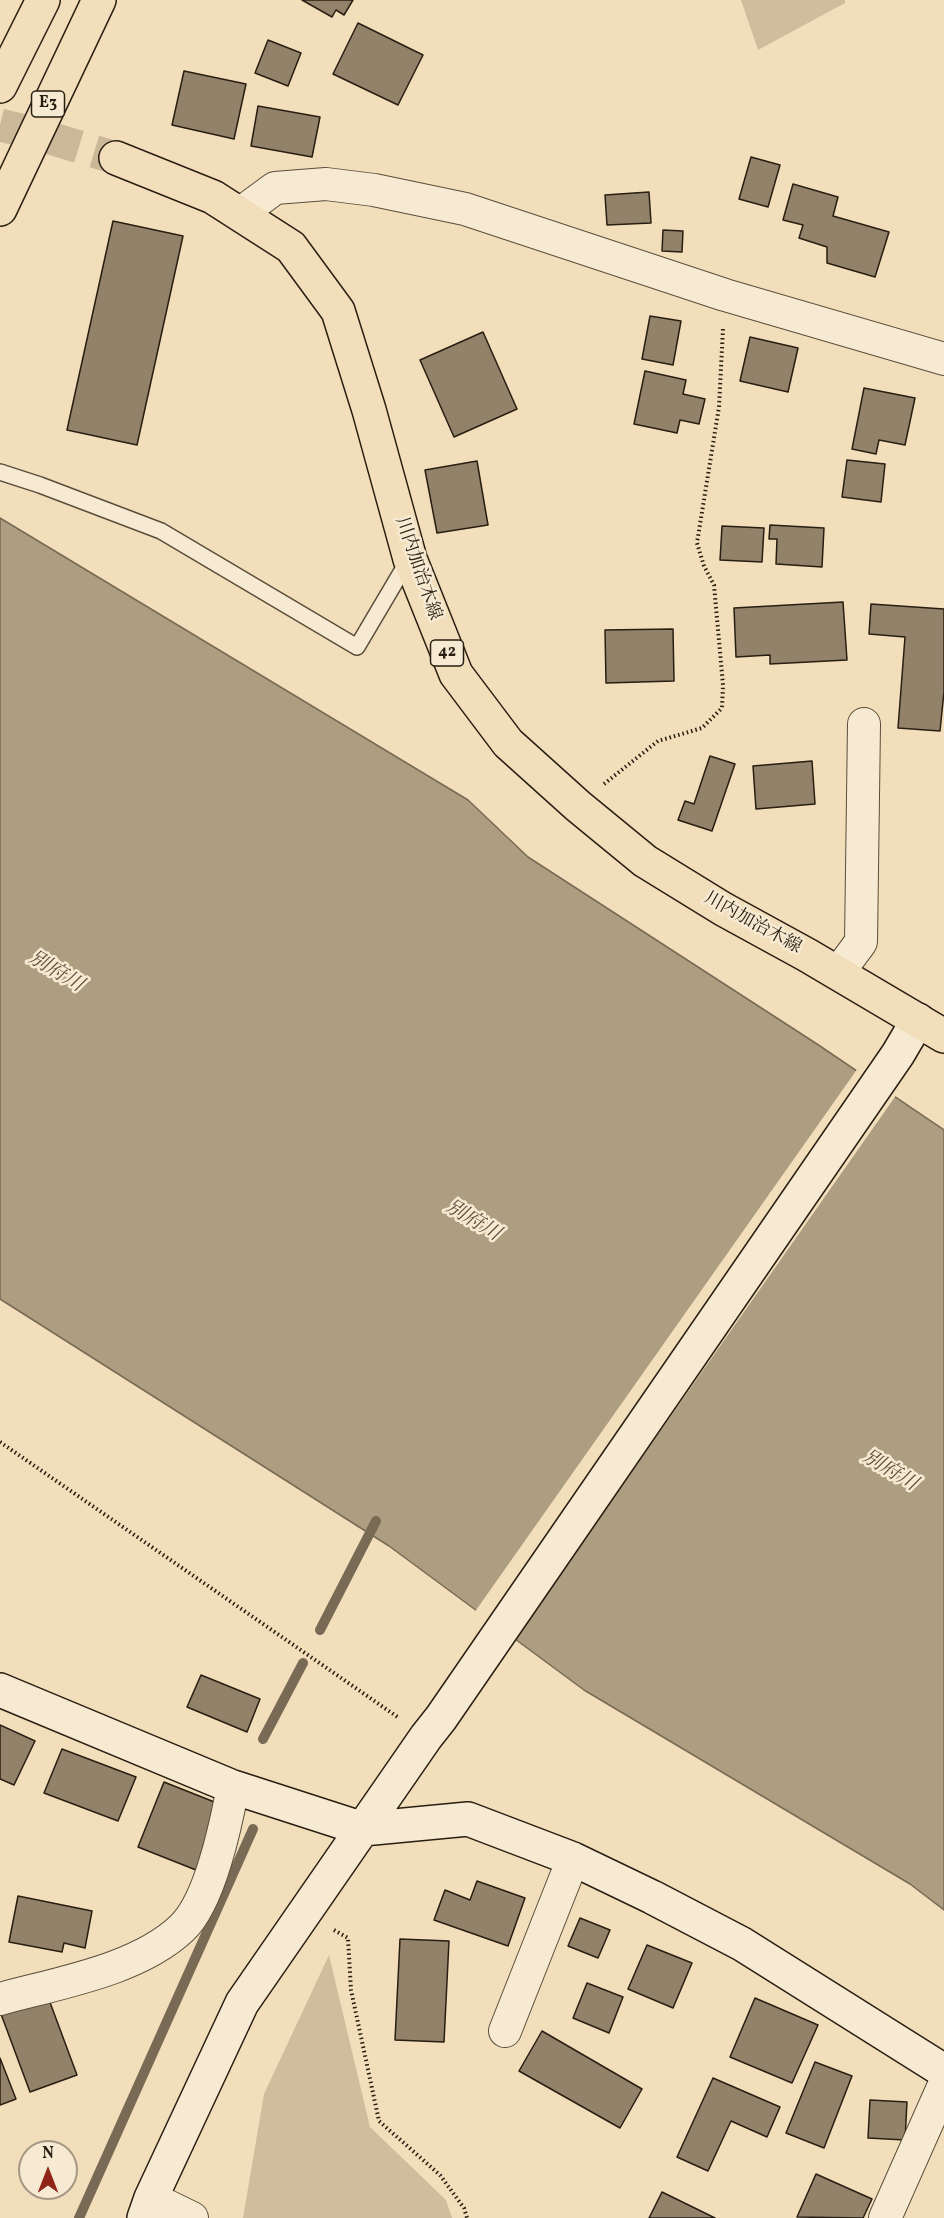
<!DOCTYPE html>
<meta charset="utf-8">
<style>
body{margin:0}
#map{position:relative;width:944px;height:2218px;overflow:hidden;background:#f2deba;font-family:Vollkorn,serif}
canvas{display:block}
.north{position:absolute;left:18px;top:2140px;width:60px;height:60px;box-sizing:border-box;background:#f7ead2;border:2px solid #a49885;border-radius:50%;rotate:0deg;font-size:16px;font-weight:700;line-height:24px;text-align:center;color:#281e11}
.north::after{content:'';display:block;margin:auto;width:21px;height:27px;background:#8f2418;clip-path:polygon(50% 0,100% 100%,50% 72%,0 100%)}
</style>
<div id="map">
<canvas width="944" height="2218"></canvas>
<div class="north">N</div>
</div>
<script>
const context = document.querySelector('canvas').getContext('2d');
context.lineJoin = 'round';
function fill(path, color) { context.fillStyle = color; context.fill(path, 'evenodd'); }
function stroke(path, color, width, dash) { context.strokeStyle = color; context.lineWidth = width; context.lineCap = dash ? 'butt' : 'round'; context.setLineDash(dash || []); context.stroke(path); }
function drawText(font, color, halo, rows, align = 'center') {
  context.font = font + ' Vollkorn,"Noto Serif JP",serif'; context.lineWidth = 5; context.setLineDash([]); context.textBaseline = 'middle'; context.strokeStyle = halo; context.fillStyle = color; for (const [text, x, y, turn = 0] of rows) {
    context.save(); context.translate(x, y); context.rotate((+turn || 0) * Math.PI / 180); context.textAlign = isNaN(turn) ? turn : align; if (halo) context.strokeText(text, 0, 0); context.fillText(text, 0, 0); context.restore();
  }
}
const green = new Path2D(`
 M 741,0 L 845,0 L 845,3 L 758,50 Z
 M 329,1955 L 370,2127 L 446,2200 L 452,2218 L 243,2218 L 264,2094 Z`);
const water = new Path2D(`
 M 0,518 L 468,800 L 528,857 L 817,1044 L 944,1130 L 944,1910 L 910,1884 L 584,1690 L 389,1546 L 0,1299 Z`);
const pier = new Path2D(`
 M 858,1068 L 897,1094 L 513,1641 L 474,1613 Z`);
const stream = new Path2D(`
 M 320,1630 L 376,1521
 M 263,1739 L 303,1663
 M 79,2218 L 253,1829`);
const building = new Path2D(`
 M 302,0 L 353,0 L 344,15 L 336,10 L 332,17 Z
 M 358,23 L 423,55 L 398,105 L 333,74 Z
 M 268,40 L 301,53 L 288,86 L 255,73 Z
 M 184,71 L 246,84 L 234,139 L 172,125 Z
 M 258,106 L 320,117 L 312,157 L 251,146 Z
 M 751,157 L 780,165 L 768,207 L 739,199 Z
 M 793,184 L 838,197 L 833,216 L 889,232 L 875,277 L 827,263 L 827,247 L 799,238 L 803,225 L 783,220 Z
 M 649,192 L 651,223 L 607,225 L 605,195 Z
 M 113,221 L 183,236 L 137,445 L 67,430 Z
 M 663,230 L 683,231 L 682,252 L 662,251 Z
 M 650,316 L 681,321 L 673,365 L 642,359 Z
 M 483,332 L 517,409 L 454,437 L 420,360 Z
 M 750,337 L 798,348 L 788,392 L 740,381 Z
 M 645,371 L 686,380 L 683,394 L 705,399 L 699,424 L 680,420 L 677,433 L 634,424 Z
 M 864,388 L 915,398 L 905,445 L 879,440 L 876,454 L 852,449 Z
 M 847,460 L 885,464 L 881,502 L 842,497 Z
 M 477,461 L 488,525 L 437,533 L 425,470 Z
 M 770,525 L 824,528 L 822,567 L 776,564 L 777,539 L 769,539 Z
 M 722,526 L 764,528 L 762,562 L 720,560 Z
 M 843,602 L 847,660 L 770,664 L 770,655 L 736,657 L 734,608 Z
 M 871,604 L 944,609 L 944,692 L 940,731 L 898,728 L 905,637 L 869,634 Z
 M 673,629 L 674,681 L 606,683 L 605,630 Z
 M 710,756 L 735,764 L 712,831 L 678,820 L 685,801 L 694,804 Z
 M 812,761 L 815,804 L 756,809 L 753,766 Z
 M 201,1675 L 260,1699 L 247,1732 L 187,1707 Z
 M 0,1725 L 35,1741 L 14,1785 L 0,1779 Z
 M 62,1749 L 136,1777 L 118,1821 L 44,1793 Z
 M 164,1782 L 222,1805 L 196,1870 L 138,1847 Z
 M 477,1881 L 525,1898 L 508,1946 L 434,1920 L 445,1890 L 470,1900 Z
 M 18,1896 L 92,1911 L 85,1948 L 64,1943 L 62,1952 L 9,1942 Z
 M 580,1918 L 610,1930 L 598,1958 L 568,1946 Z
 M 400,1939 L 449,1941 L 444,2042 L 395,2040 Z
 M 647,1945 L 692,1963 L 673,2008 L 628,1989 Z
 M 587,1983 L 623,1997 L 609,2033 L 573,2018 Z
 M 48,1997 L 77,2075 L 30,2092 L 1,2014 Z
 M 755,1998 L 818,2025 L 792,2083 L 730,2057 Z
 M 542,2031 L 642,2089 L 620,2128 L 519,2071 Z
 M 0,2058 L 16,2099 L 0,2105 Z
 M 815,2062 L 852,2076 L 824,2148 L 786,2133 Z
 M 713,2078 L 780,2107 L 767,2137 L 731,2121 L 708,2171 L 677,2157 Z
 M 870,2100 L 907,2102 L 905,2140 L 868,2138 Z
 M 816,2174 L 872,2199 L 863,2218 L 797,2217 Z
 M 662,2192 L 715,2218 L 649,2218 Z`);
const primaryTunnel = new Path2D(`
 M 0,125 L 37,134 L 116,158`);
const path = new Path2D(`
 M 604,784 L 658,741 L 702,728 L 722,708 L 723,685 L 714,585 L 704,566 L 697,543 L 719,407 L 723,328
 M 0,1442 L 399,1718
 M 334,1930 L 348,1938 L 351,1990 L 379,2121 L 440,2175 L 464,2208 L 467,2218`);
const lane = new Path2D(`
 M 0,472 L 40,485 L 161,531 L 357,647 L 409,559`);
const street = new Path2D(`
 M 241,213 L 275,188 L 326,184 L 374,190 L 465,209 L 725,295 L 944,359
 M 838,973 L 861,942 L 864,724
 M 0,1999 C 58,1983 138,1970 182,1928 C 210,1902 226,1824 233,1787
 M 505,2031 L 573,1859
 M 151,2198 L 192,2218
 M 885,2218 L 944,2085`);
const secondary = new Path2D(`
 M 0,1690 L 233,1787 L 363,1829 L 468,1819 L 573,1859 L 652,1897 L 742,1944 L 944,2071
 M 144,2218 L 151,2198 L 242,2003 L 426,1737 L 441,1718 L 898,1054 L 918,1020`);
const primary = new Path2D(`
 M 116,158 L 213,197 L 291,247 L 338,311 L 369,410 L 410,559 L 456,674 L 508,743 L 578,806 L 645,861 L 723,909 L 807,955 L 944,1036`);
const highway = new Path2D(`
 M 0,86 L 43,0
 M 0,209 L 99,0`);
const shields = [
 [48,104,33],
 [447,653,33]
];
const shieldNames = [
 ["E3",48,104],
 ["42",447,653]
];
const streetNames = [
 ["川内加治木線",417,569,71],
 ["川内加治木線",752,924,29]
];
const waterNames = [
 ["別府川",55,973,31],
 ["別府川",472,1222,31],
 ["別府川",889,1472,31]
];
fill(green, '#d0bd9d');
fill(water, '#ad9d81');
stroke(water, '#786a54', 1.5);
fill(pier, '#f2deba');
stroke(stream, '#786a54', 10);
fill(building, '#918269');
stroke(building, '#281e11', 1.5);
stroke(primaryTunnel, '#cab898', 33, [33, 16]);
stroke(lane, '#5a4e3b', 18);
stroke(street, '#5a4e3b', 34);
stroke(secondary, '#281e11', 36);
stroke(primary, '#281e11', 36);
stroke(highway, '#281e11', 36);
stroke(path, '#281e11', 4, [1.5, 3]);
stroke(lane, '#f7ead2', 15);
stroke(street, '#f7ead2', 32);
stroke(secondary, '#f7ead2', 33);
stroke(primary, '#f2deba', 33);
stroke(highway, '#f2deba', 33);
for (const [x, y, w] of shields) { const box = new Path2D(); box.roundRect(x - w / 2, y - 13, w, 26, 4.5); context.fillStyle = '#f7ead2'; context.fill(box); stroke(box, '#281e11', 1.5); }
drawText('bold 16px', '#281e11', null, shieldNames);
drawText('18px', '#281e11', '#f7ead2', streetNames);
drawText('italic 20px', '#5d513e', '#f7ead2', waterNames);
</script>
